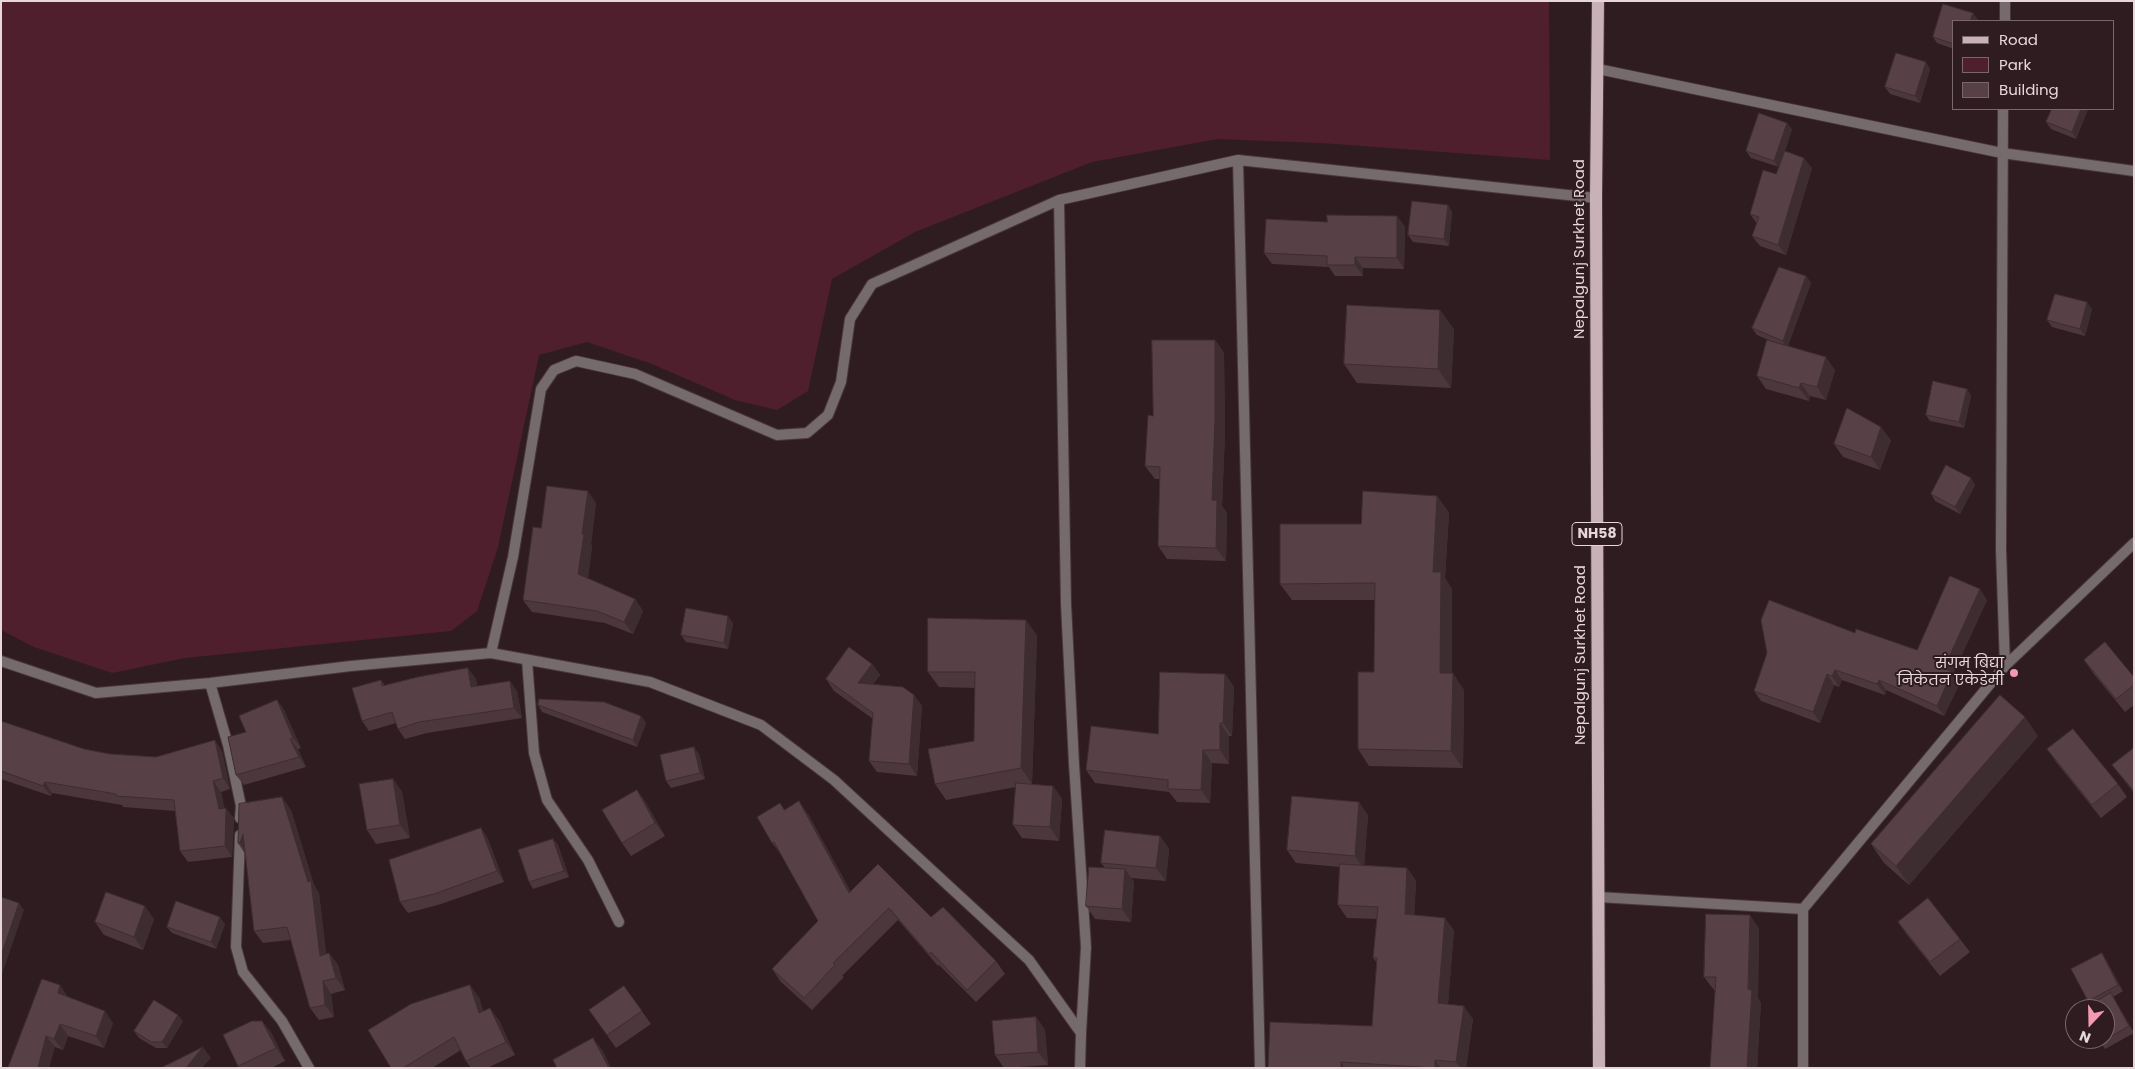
<!DOCTYPE html>
<meta charset="utf-8">
<style>
body{margin:0}
#map{position:relative;width:2135px;height:1069px;overflow:hidden;background:#2f1c21;font-family:Poppins,sans-serif}
canvas{display:block}
.frame{position:absolute;inset:0;border:2px solid #e6d7da;pointer-events:none}
.legend{position:absolute;left:1952px;top:20px;width:162px;height:90px;box-sizing:border-box;background:#2f1c21;border:1px solid #78676b;margin:0;padding:6px 9px;list-style:none;font-size:15px;color:#e6d7da}
.legend li{display:flex;align-items:center;gap:10px;height:25px}
.legend b{width:25px;border:1px solid #78676b}
.north{position:absolute;left:2065px;top:999px;width:50px;height:50px;box-sizing:border-box;background:#2f1c21;border:1px solid #78676b;border-radius:50%;rotate:201deg;font-size:14px;font-weight:700;line-height:20px;text-align:center;color:#e6d7da}
.north::after{content:'';display:block;margin:auto;width:18px;height:22px;background:#f19ab1;clip-path:polygon(50% 0,100% 100%,50% 72%,0 100%)}
</style>
<div id="map">
<canvas width="2135" height="1069"></canvas>
<div class="frame"></div>
<ul class="legend">
<li><b style="height:6px;background:#c9b2b7"></b>Road</li>
<li><b style="height:14px;background:#501f2e"></b>Park</li>
<li><b style="height:14px;background:#574046"></b>Building</li>
</ul>
<div class="north">N</div>
</div>
<script>
const context = document.querySelector('canvas').getContext('2d');
context.lineJoin = 'round';
function fill(path, color) { context.fillStyle = color; context.fill(path, 'evenodd'); }
function stroke(path, color, width, dash) { context.strokeStyle = color; context.lineWidth = width; context.lineCap = dash ? 'butt' : 'round'; context.setLineDash(dash || []); context.stroke(path); }
function drawText(font, color, halo, rows, align = 'center') {
  context.font = font + ' Poppins,"Noto Sans Devanagari",sans-serif'; context.lineWidth = 4; context.setLineDash([]); context.textBaseline = 'middle'; context.strokeStyle = halo; context.fillStyle = color; for (const [text, x, y, turn = 0] of rows) {
    context.save(); context.translate(x, y); context.rotate((+turn || 0) * Math.PI / 180); context.textAlign = isNaN(turn) ? turn : align; if (halo) context.strokeText(text, 0, 0); context.fillText(text, 0, 0); context.restore();
  }
}
const green = new Path2D(`
 M 1,1 L 1549,1 L 1550,160 L 1322,143 L 1217,139 L 1092,162 L 915,232 L 832,279 L 808,391 L 777,410 L 735,400 L 652,364 L 587,342 L 539,355 L 498,547 L 477,611 L 451,631 L 185,658 L 112,673 L 34,647 L 1,630 Z`);
const street = new Path2D(`
 M 2005,21 L 2005,1
 M 1598,69 L 2002,153 L 2134,171
 M 2003,109 L 2001,550 L 2005,666
 M 1059,200 L 1066,604 L 1074,764 L 1086,947 L 1081,1033
 M 491,653 L 513,557 L 541,389 L 554,370 L 576,361 L 635,374 L 777,435 L 807,433 L 828,415 L 841,382 L 850,319 L 872,284 L 1059,200 L 1238,160
 M 527,660 L 534,753 L 547,800 L 588,860 L 619,922
 M 1,661 L 96,693 L 210,683 L 351,666 L 491,653 L 650,682 L 761,725 L 834,780 L 1029,960 L 1081,1033 L 1080,1068
 M 210,683 L 228,745 L 241,806 L 240,818
 M 240,835 L 236,947 L 243,972 L 282,1021 L 309,1068
 M 1598,897 L 1803,909 L 2005,666 L 2134,543
 M 1803,909 L 1803,1068
 M 1260,1068 L 1238,160 L 1596,198`);
const primary = new Path2D(`
 M 1598,1 L 1596,198 L 1599,1068`);
const wall = new Path2D(`
 M 1943,4 L 1973,13 L 1978,20 L 1977,21 L 1954,21 L 1954,49 L 1937,43 L 1933,37 Z
 M 1930,69 L 1920,103 L 1890,94 L 1885,87 Z
 M 2052,109 L 2088,109 L 2076,139 L 2051,129 L 2046,122 Z
 M 1792,129 L 1784,154 L 1812,168 L 1786,255 L 1760,246 L 1752,236 L 1757,224 L 1750,214 L 1776,174 L 1779,167 L 1751,158 L 1746,151 Z
 M 1448,205 L 1452,212 L 1449,246 L 1413,242 L 1408,235 Z
 M 1397,216 L 1405,227 L 1404,269 L 1363,268 L 1363,276 L 1335,276 L 1329,267 L 1272,264 L 1264,253 L 1327,222 Z
 M 1806,276 L 1811,283 L 1788,346 L 1835,370 L 1826,400 L 1810,396 L 1809,401 L 1766,389 L 1757,376 L 1773,342 L 1757,335 L 1752,328 Z
 M 2092,309 L 2085,336 L 2052,327 L 2047,320 Z
 M 1454,329 L 1451,388 L 1357,383 L 1344,364 Z
 M 1215,340 L 1224,353 L 1225,432 L 1222,506 L 1227,513 L 1226,561 L 1167,559 L 1158,546 L 1160,479 L 1155,479 L 1145,466 L 1153,416 Z
 M 1967,389 L 1971,396 L 1964,428 L 1930,421 L 1926,415 Z
 M 1891,440 L 1880,470 L 1843,457 L 1834,444 Z
 M 1975,485 L 1960,514 L 1935,501 L 1931,494 Z
 M 1437,496 L 1449,513 L 1445,578 L 1452,589 L 1452,673 L 1464,690 L 1463,768 L 1369,766 L 1358,749 L 1374,672 L 1375,600 L 1292,600 L 1280,584 L 1361,524 Z
 M 596,503 L 591,544 L 592,546 L 588,578 L 635,599 L 643,611 L 633,634 L 605,623 L 532,612 L 523,600 L 541,528 Z
 M 1987,600 L 1953,674 L 1960,683 L 1944,716 L 1886,690 L 1885,695 L 1842,680 L 1839,687 L 1834,685 L 1820,723 L 1761,701 L 1754,691 L 1855,633 L 1917,650 Z
 M 733,623 L 728,649 L 686,642 L 681,635 Z
 M 1037,635 L 1032,784 L 1029,784 L 1053,786 L 1062,799 L 1059,841 L 1022,838 L 1013,825 L 1016,787 L 946,800 L 935,784 L 974,741 L 975,688 L 939,687 L 928,672 Z
 M 2084,660 L 2134,677 L 2134,705 L 2125,712 L 2093,673 Z
 M 872,664 L 880,675 L 873,684 L 914,695 L 922,706 L 917,776 L 877,772 L 869,761 L 873,719 L 834,691 L 826,679 Z
 M 1225,674 L 1234,687 L 1232,736 L 1229,736 L 1229,764 L 1212,763 L 1210,803 L 1177,802 L 1169,792 L 1095,783 L 1086,770 L 1158,734 Z
 M 476,679 L 477,686 L 517,691 L 522,718 L 427,733 L 405,739 L 398,729 L 396,723 L 369,731 L 362,721 L 381,680 L 385,686 Z
 M 277,700 L 284,710 L 301,748 L 298,749 L 306,767 L 244,785 L 236,775 L 246,732 Z
 M 538,705 L 641,716 L 646,723 L 637,747 L 542,712 Z
 M 1,721 L 84,749 L 110,754 L 156,757 L 222,751 L 230,789 L 221,792 L 224,808 L 234,818 L 232,857 L 188,862 L 180,851 L 175,811 L 123,807 L 122,805 L 52,793 L 51,796 L 1,779 Z
 M 2038,736 L 1909,885 L 1884,863 L 1871,844 Z
 M 2134,748 L 2134,793 L 2112,765 Z
 M 2047,749 L 2118,784 L 2127,797 L 2101,818 L 2056,762 Z
 M 699,754 L 705,779 L 671,788 L 666,781 Z
 M 393,779 L 402,792 L 410,838 L 376,844 L 367,830 Z
 M 637,790 L 646,803 L 665,836 L 631,856 L 622,843 Z
 M 780,803 L 785,810 L 808,814 L 851,892 L 931,917 L 996,961 L 1005,974 L 976,1002 L 939,965 L 938,966 L 898,920 L 842,976 L 844,977 L 812,1010 L 781,982 L 772,969 L 818,921 L 782,855 L 772,843 Z
 M 291,810 L 314,885 L 319,893 L 326,954 L 329,953 L 338,965 L 345,990 L 331,994 L 334,1017 L 319,1020 L 310,1008 L 291,940 L 263,943 L 254,931 L 245,854 L 238,843 Z
 M 1368,815 L 1364,865 L 1407,868 L 1416,881 L 1414,915 L 1454,930 L 1448,1004 L 1473,1019 L 1466,1068 L 1268,1068 L 1372,1026 L 1377,963 L 1373,958 L 1377,919 L 1347,918 L 1338,905 L 1340,867 L 1296,863 L 1287,850 Z
 M 481,828 L 488,839 L 504,882 L 441,904 L 408,913 L 400,902 Z
 M 1160,836 L 1169,849 L 1166,881 L 1131,878 L 1134,882 L 1131,922 L 1095,919 L 1086,906 L 1105,868 L 1101,863 Z
 M 553,839 L 558,845 L 569,877 L 533,889 L 529,882 Z
 M 154,919 L 143,950 L 104,935 L 95,922 Z
 M 1898,922 L 1960,939 L 1970,952 L 1940,976 L 1907,935 Z
 M 225,924 L 216,949 L 172,933 L 167,927 Z
 M 1759,928 L 1758,998 L 1761,1003 L 1757,1068 L 1710,1068 L 1715,990 L 1714,990 L 1704,977 Z
 M 2106,960 L 2123,991 L 2113,997 L 2134,1033 L 2105,1049 L 2098,1039 L 2091,1005 L 2088,1001 Z
 M 624,986 L 651,1024 L 616,1048 L 589,1010 Z
 M 68,997 L 113,1023 L 104,1048 L 68,1036 L 63,1050 L 55,1047 L 8,1068 Z
 M 479,997 L 483,1011 L 499,1020 L 515,1055 L 487,1068 L 471,1068 L 466,1061 L 461,1050 L 432,1068 L 391,1068 Z
 M 1036,1017 L 1045,1030 L 1048,1065 L 1004,1068 L 995,1055 Z
 M 183,1021 L 167,1048 L 156,1048 L 139,1038 L 134,1031 Z
 M 262,1021 L 272,1034 L 285,1061 L 271,1068 L 239,1068 L 238,1066 Z`);
const shadedWall = new Path2D(`
 M 1973,13 L 1978,20 L 1977,21 L 1970,21 Z
 M 1926,62 L 1930,69 L 1920,103 L 1915,96 Z
 M 2081,109 L 2088,109 L 2076,139 L 2072,132 Z
 M 1787,123 L 1792,129 L 1779,168 L 1774,161 Z
 M 1804,158 L 1812,168 L 1786,255 L 1778,245 Z
 M 1448,205 L 1452,212 L 1449,246 L 1444,239 Z
 M 1397,216 L 1405,227 L 1404,269 L 1397,258 Z
 M 1355,257 L 1363,268 L 1363,276 L 1355,265 Z
 M 1806,276 L 1811,283 L 1787,348 L 1783,341 Z
 M 2087,302 L 2092,309 L 2085,336 L 2080,329 Z
 M 1440,310 L 1454,329 L 1451,388 L 1438,369 Z
 M 1215,340 L 1224,353 L 1225,432 L 1222,506 L 1227,513 L 1226,561 L 1216,548 L 1212,500 Z
 M 1826,357 L 1835,370 L 1826,400 L 1817,387 Z
 M 1801,383 L 1810,396 L 1809,401 L 1799,388 Z
 M 1967,389 L 1971,396 L 1964,428 L 1959,422 Z
 M 1881,427 L 1891,440 L 1880,470 L 1871,457 Z
 M 1971,478 L 1975,485 L 1960,514 L 1955,507 Z
 M 588,491 L 596,503 L 591,544 L 592,546 L 587,586 L 578,574 L 582,534 Z
 M 1437,496 L 1449,513 L 1445,578 L 1452,589 L 1452,690 L 1440,673 L 1433,572 Z
 M 1980,589 L 1987,600 L 1953,674 L 1960,683 L 1944,716 L 1937,706 L 1944,668 Z
 M 635,599 L 643,611 L 633,634 L 624,622 Z
 M 728,616 L 733,623 L 728,649 L 724,643 Z
 M 1026,620 L 1037,635 L 1032,784 L 1021,768 Z
 M 872,664 L 880,675 L 866,694 L 858,683 Z
 M 468,668 L 476,679 L 479,697 L 471,687 Z
 M 1835,670 L 1842,680 L 1839,687 L 1832,676 Z
 M 1453,673 L 1464,690 L 1463,768 L 1451,751 Z
 M 1225,674 L 1234,687 L 1232,736 L 1223,723 Z
 M 1827,674 L 1834,685 L 1820,723 L 1813,712 Z
 M 1879,680 L 1886,690 L 1885,695 L 1877,684 Z
 M 510,681 L 517,691 L 522,718 L 514,708 Z
 M 914,695 L 922,706 L 917,776 L 909,764 Z
 M 277,700 L 284,710 L 301,748 L 293,738 Z
 M 641,716 L 646,723 L 637,747 L 633,740 Z
 M 2025,717 L 2038,736 L 1909,885 L 1896,866 Z
 M 1220,723 L 1229,736 L 1229,764 L 1220,750 Z
 M 290,739 L 298,749 L 306,767 L 299,757 Z
 M 215,740 L 222,751 L 230,789 L 223,778 Z
 M 694,747 L 699,754 L 705,779 L 700,773 Z
 M 1203,750 L 1212,763 L 1210,803 L 1201,790 Z
 M 393,779 L 402,792 L 410,838 L 400,825 Z
 M 213,781 L 221,792 L 226,815 L 226,808 L 234,818 L 232,857 L 225,846 L 219,809 Z
 M 45,782 L 52,793 L 51,796 L 43,786 Z
 M 1053,786 L 1062,799 L 1059,841 L 1050,827 Z
 M 637,790 L 646,803 L 665,836 L 655,823 Z
 M 282,797 L 291,810 L 314,885 L 319,893 L 328,968 L 320,956 L 308,882 Z
 M 799,801 L 808,814 L 858,905 L 849,893 Z
 M 1359,802 L 1368,815 L 1364,869 L 1355,856 Z
 M 481,828 L 488,839 L 504,882 L 497,871 Z
 M 243,834 L 248,855 L 240,843 Z
 M 1160,836 L 1169,849 L 1166,881 L 1156,868 Z
 M 553,839 L 558,845 L 569,877 L 564,871 Z
 M 1407,868 L 1416,881 L 1414,926 L 1405,914 Z
 M 1125,869 L 1134,882 L 1131,922 L 1122,909 Z
 M 19,903 L 24,910 L 1,977 L 1,956 Z
 M 145,906 L 154,919 L 143,950 L 134,937 Z
 M 1750,915 L 1759,928 L 1758,998 L 1761,1003 L 1757,1068 L 1747,1068 Z
 M 220,917 L 225,924 L 216,949 L 211,942 Z
 M 1445,918 L 1454,930 L 1447,1016 L 1438,1003 Z
 M 329,953 L 338,965 L 345,990 L 336,978 Z
 M 2102,953 L 2106,960 L 2123,991 L 2118,985 Z
 M 323,981 L 331,994 L 334,1017 L 325,1005 Z
 M 60,985 L 68,997 L 58,993 Z
 M 470,985 L 479,997 L 488,1026 L 479,1013 Z
 M 2111,993 L 2115,1000 L 2134,1032 L 2129,1026 Z
 M 1464,1006 L 1473,1019 L 1466,1068 L 1460,1068 L 1456,1062 Z
 M 490,1008 L 499,1020 L 515,1055 L 506,1042 Z
 M 105,1011 L 113,1023 L 104,1048 L 96,1036 Z
 M 178,1015 L 183,1021 L 167,1048 L 162,1042 Z
 M 1036,1017 L 1045,1030 L 1048,1065 L 1038,1052 Z
 M 262,1021 L 272,1034 L 285,1061 L 276,1048 Z
 M 60,1024 L 68,1036 L 63,1050 L 54,1039 Z
 M 46,1036 L 55,1047 L 49,1068 L 38,1068 Z
 M 593,1038 L 603,1051 L 611,1068 L 609,1068 Z
 M 203,1047 L 211,1058 L 202,1068 L 186,1068 Z
 M 1435,1060 L 1441,1068 L 1435,1068 Z
 M 1341,1062 L 1345,1068 L 1341,1068 Z`);
const building = new Path2D(`
 M 1943,4 L 1973,13 L 1970,21 L 1954,21 L 1954,44 L 1933,37 Z
 M 1896,53 L 1926,62 L 1915,96 L 1885,87 Z
 M 2052,109 L 2081,109 L 2072,132 L 2046,122 Z
 M 1759,113 L 1787,123 L 1774,161 L 1746,151 Z
 M 1785,151 L 1804,158 L 1778,245 L 1752,236 L 1759,217 L 1750,214 L 1763,170 L 1776,174 Z
 M 1412,201 L 1448,205 L 1444,239 L 1408,235 Z
 M 1327,215 L 1397,216 L 1397,258 L 1355,257 L 1355,265 L 1327,265 L 1327,256 L 1264,253 L 1266,219 L 1327,222 Z
 M 1779,267 L 1806,276 L 1783,341 L 1752,328 Z
 M 2055,294 L 2087,302 L 2080,329 L 2047,320 Z
 M 1347,305 L 1440,310 L 1438,369 L 1344,364 Z
 M 1152,340 L 1215,340 L 1215,419 L 1212,500 L 1217,500 L 1216,548 L 1158,546 L 1160,467 L 1145,466 L 1148,415 L 1153,416 Z
 M 1767,340 L 1826,357 L 1817,387 L 1801,383 L 1799,388 L 1757,376 Z
 M 1933,381 L 1967,389 L 1959,422 L 1926,415 Z
 M 1847,408 L 1881,427 L 1871,457 L 1834,444 Z
 M 1946,465 L 1971,478 L 1955,507 L 1931,494 Z
 M 547,486 L 588,491 L 582,534 L 584,534 L 578,574 L 635,599 L 624,622 L 597,611 L 523,600 L 533,527 L 541,528 Z
 M 1363,491 L 1437,496 L 1433,572 L 1441,572 L 1440,673 L 1453,673 L 1451,751 L 1358,749 L 1358,672 L 1374,672 L 1375,583 L 1280,584 L 1280,524 L 1361,524 Z
 M 1950,576 L 1980,589 L 1944,668 L 1952,672 L 1937,706 L 1879,680 L 1877,684 L 1835,670 L 1832,676 L 1827,674 L 1813,712 L 1754,691 L 1767,653 L 1761,620 L 1769,600 L 1855,633 L 1856,629 L 1917,650 Z
 M 686,608 L 728,616 L 724,643 L 681,635 Z
 M 928,618 L 1026,620 L 1021,768 L 935,784 L 928,749 L 974,741 L 975,672 L 928,672 Z
 M 2105,642 L 2134,677 L 2134,685 L 2116,699 L 2084,660 Z
 M 849,647 L 872,664 L 858,683 L 903,687 L 914,695 L 909,764 L 869,761 L 873,713 L 826,679 Z
 M 468,668 L 471,687 L 510,681 L 514,708 L 419,722 L 398,729 L 392,712 L 362,721 L 352,688 L 381,680 L 382,686 L 418,677 Z
 M 1160,672 L 1225,674 L 1223,723 L 1220,723 L 1220,750 L 1203,750 L 1201,790 L 1168,789 L 1168,780 L 1086,770 L 1091,726 L 1158,734 Z
 M 2000,695 L 2025,717 L 1896,866 L 1871,844 Z
 M 539,699 L 604,702 L 641,716 L 633,740 L 538,705 Z
 M 277,700 L 293,738 L 290,739 L 299,757 L 236,775 L 228,737 L 246,732 L 239,716 Z
 M 1,721 L 84,749 L 110,754 L 156,757 L 215,740 L 223,778 L 213,781 L 219,809 L 226,808 L 225,846 L 180,851 L 174,800 L 116,796 L 116,794 L 45,782 L 43,786 L 1,771 Z
 M 2073,729 L 2118,784 L 2092,805 L 2047,749 Z
 M 694,747 L 700,773 L 666,781 L 660,755 Z
 M 2134,748 L 2134,791 L 2112,765 Z
 M 393,779 L 400,825 L 367,830 L 359,784 Z
 M 1016,783 L 1053,786 L 1050,827 L 1013,825 Z
 M 637,790 L 655,823 L 622,843 L 602,810 Z
 M 1292,796 L 1359,802 L 1355,856 L 1287,850 Z
 M 282,797 L 308,882 L 311,881 L 320,956 L 329,953 L 336,978 L 323,981 L 325,1005 L 310,1008 L 287,927 L 254,931 L 243,834 L 240,843 L 238,843 L 239,804 Z
 M 799,801 L 849,893 L 878,864 L 931,917 L 943,907 L 996,961 L 967,990 L 931,952 L 929,954 L 889,908 L 833,963 L 835,965 L 804,998 L 772,969 L 818,921 L 774,842 L 772,843 L 757,817 L 780,803 L 784,810 Z
 M 481,828 L 497,871 L 434,894 L 400,902 L 389,860 Z
 M 1105,830 L 1160,836 L 1156,868 L 1101,863 Z
 M 553,839 L 564,871 L 529,882 L 518,850 Z
 M 1340,864 L 1407,868 L 1405,914 L 1445,918 L 1438,1003 L 1464,1006 L 1456,1062 L 1435,1060 L 1435,1068 L 1341,1062 L 1341,1068 L 1268,1068 L 1270,1022 L 1372,1026 L 1377,958 L 1373,958 L 1378,907 L 1338,905 Z
 M 1089,867 L 1125,869 L 1122,909 L 1086,906 Z
 M 106,892 L 145,906 L 134,937 L 95,922 Z
 M 1,897 L 19,903 L 1,956 Z
 M 1928,898 L 1960,939 L 1930,962 L 1898,922 Z
 M 176,901 L 220,917 L 211,942 L 167,927 Z
 M 1706,914 L 1750,915 L 1748,989 L 1752,990 L 1747,1068 L 1710,1068 L 1716,977 L 1704,977 Z
 M 2102,953 L 2118,985 L 2088,1001 L 2071,969 Z
 M 42,979 L 60,985 L 58,993 L 105,1011 L 96,1036 L 60,1024 L 54,1039 L 46,1036 L 38,1068 L 8,1068 Z
 M 470,985 L 479,1013 L 490,1008 L 506,1042 L 466,1061 L 454,1037 L 403,1068 L 391,1068 L 368,1030 L 411,1004 Z
 M 624,986 L 642,1011 L 607,1035 L 589,1010 Z
 M 2111,993 L 2129,1026 L 2100,1043 L 2098,1039 L 2105,1039 L 2105,1009 L 2083,1009 Z
 M 154,1000 L 178,1015 L 162,1042 L 151,1042 L 134,1031 Z
 M 1036,1017 L 1038,1052 L 995,1055 L 992,1021 Z
 M 252,1021 L 262,1021 L 276,1048 L 238,1066 L 223,1035 Z
 M 593,1038 L 609,1068 L 557,1068 L 553,1060 Z
 M 203,1047 L 186,1068 L 161,1068 Z`);
const markers = [
 [2014,673,5,"#f19ab1"]
];
const shields = [
 [1597,534,50]
];
const shieldNames = [
 ["NH58",1597,534]
];
const streetNames = [
 ["Nepalgunj Surkhet Road",1580,249,-90],
 ["Nepalgunj Surkhet Road",1581,655,-90]
];
const poiNames = [
 ["संगम बिद्या",2004,664],
 ["निकेतन एकेडेमी",2004,681]
];
fill(green, '#501f2e');
stroke(street, '#49363b', 12);
stroke(primary, '#49363b', 14);
stroke(street, '#756a6c', 10);
stroke(primary, '#c9b2b7', 12);
fill(wall, '#4b373c');
fill(shadedWall, '#3d2d31');
fill(building, '#574046');
stroke(building, '#3d2d31', 1);
for (const [x, y, r, color] of markers) { const dot = new Path2D(); dot.arc(x, y, r, 0, 2 * Math.PI); context.fillStyle = color; context.fill(dot); stroke(dot, '#2f1c21', 2); }
for (const [x, y, w] of shields) { const box = new Path2D(); box.roundRect(x - w / 2, y - 11.5, w, 23, 4); context.fillStyle = '#2f1c21'; context.fill(box); stroke(box, '#e6d7da', 1); }
drawText('bold 14px', '#e6d7da', null, shieldNames);
drawText('15px', '#e6d7da', '#2f1c21', streetNames);
drawText('15px', '#e6d7da', '#2f1c21', poiNames, 'right');
</script>
